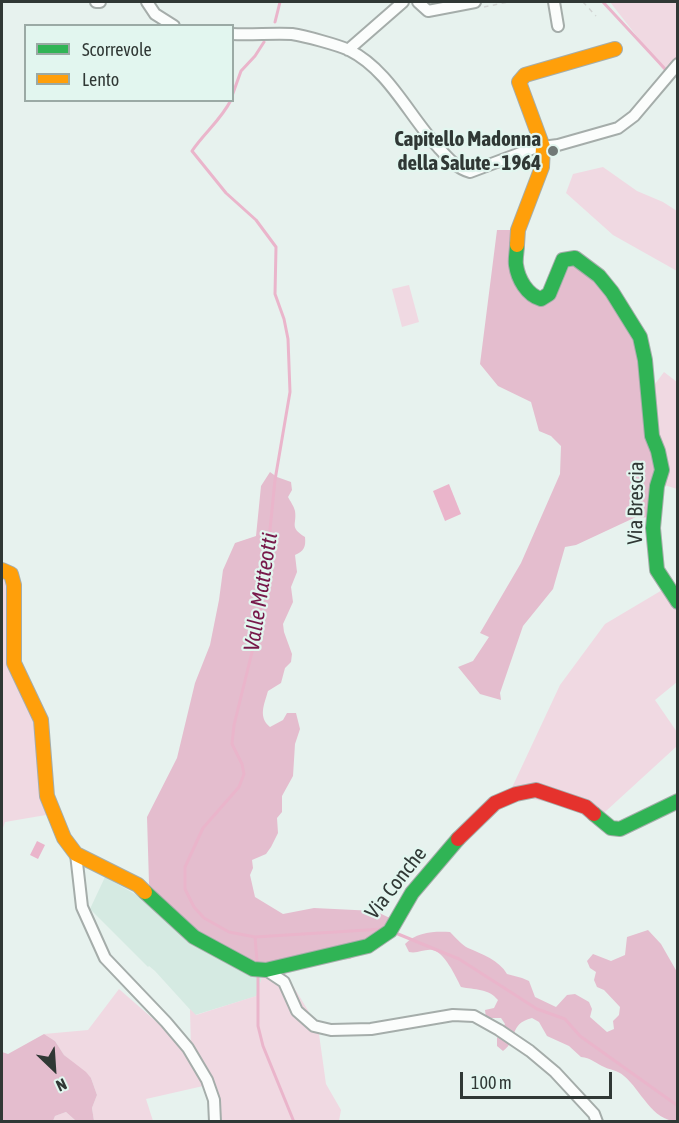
<!DOCTYPE html>
<style>
body{margin:0}
#map{position:relative;width:679px;height:1123px;overflow:hidden;background:#e7f2ee;font-family:"Asap Condensed",sans-serif}
canvas{display:block}
.frame{position:absolute;inset:0;border:3px solid #303835;pointer-events:none}
.legend{position:absolute;left:24px;top:24px;width:210px;height:78px;box-sizing:border-box;background:#e2f6ef;border:2px solid #9baaa5;margin:0;padding:8px 10px;list-style:none;font-size:18px;color:#303835}
.legend li{display:flex;align-items:center;gap:12px;height:30px}
.legend b{width:30px;border:2px solid #9baaa5}
.north{position:absolute;left:24px;top:1039px;width:60px;height:60px;-webkit-text-stroke:4px #e2f6ef;paint-order:stroke;rotate:155deg;font-size:16px;font-weight:700;line-height:24px;text-align:center;color:#303835}
.north::after{content:'';display:block;margin:auto;width:21px;height:27px;background:#303835;clip-path:polygon(50% 0,100% 100%,50% 72%,0 100%)}
.scale{position:absolute;left:460px;top:1072px;width:152px;height:27px;box-sizing:border-box;border:3px solid #303835;border-top:0;padding-left:8px;font-size:18px;line-height:21px;white-space:nowrap;color:#303835;-webkit-text-stroke:4px #e2f6ef;paint-order:stroke}
</style>
<div id="map">
<canvas width="679" height="1123"></canvas>
<div class="frame"></div>
<ul class="legend">
<li><b style="height:8px;background:#30b455"></b>Scorrevole</li>
<li><b style="height:8px;background:#ff9f0a"></b>Lento</li>
</ul>
<div class="north">N</div>
<div class="scale">100 m</div>
</div>
<script>
const context = document.querySelector('canvas').getContext('2d');
context.lineJoin = 'round';
function fill(path, color) { context.fillStyle = color; context.fill(path, 'evenodd'); }
function stroke(path, color, width, dash) { context.strokeStyle = color; context.lineWidth = width; context.lineCap = dash ? 'butt' : 'round'; context.setLineDash(dash || []); context.stroke(path); }
function drawText(font, color, halo, rows, align = 'center') {
  context.font = font + ' "Asap Condensed",sans-serif'; context.lineWidth = 4.5; context.setLineDash([]); context.textBaseline = 'middle'; context.strokeStyle = halo; context.fillStyle = color; for (const [text, x, y, turn = 0] of rows) {
    context.save(); context.translate(x, y); context.rotate((+turn || 0) * Math.PI / 180); context.textAlign = isNaN(turn) ? turn : align; if (halo) context.strokeText(text, 0, 0); context.fillText(text, 0, 0); context.restore();
  }
}
const built = new Path2D(`
 M 105,877 L 265,968 L 257,996 L 195,1015 L 155,971 L 149,966 L 148,967 L 90,909 Z`);
const green = new Path2D(`
 M 610,2 L 677,2 L 677,64 L 668,76 Z
 M 603,167 L 637,191 L 663,202 L 677,211 L 677,271 L 613,235 L 566,193 L 573,174 Z
 M 409,285 L 419,322 L 402,327 L 392,289 Z
 M 664,372 L 677,382 L 677,489 L 658,483 L 649,392 Z
 M 2,576 L 10,580 L 15,654 L 36,722 L 46,815 L 5,822 L 2,831 Z
 M 674,583 L 678,595 L 677,682 L 655,700 L 677,732 L 677,746 L 594,822 L 570,807 L 509,794 L 560,685 L 605,624 Z
 M 281,966 L 318,1027 L 326,1084 L 341,1110 L 339,1121 L 215,1121 L 212,1084 L 146,1099 L 153,1121 L 94,1121 L 92,1108 L 97,1095 L 91,1078 L 64,1055 L 55,1041 L 44,1034 L 88,1030 L 119,989 L 191,1052 L 190,1009 L 196,1015 L 256,996 L 265,968 Z
 M 66,1112 L 76,1121 L 53,1121 L 55,1116 Z`);
const forest = new Path2D(`
 M 497,230 L 518,230 L 521,280 L 540,298 L 559,266 L 580,262 L 640,337 L 658,483 L 655,518 L 636,517 L 576,545 L 565,547 L 553,589 L 523,626 L 500,693 L 501,700 L 480,694 L 458,667 L 473,661 L 489,637 L 480,633 L 521,563 L 560,474 L 561,446 L 551,436 L 539,431 L 531,402 L 498,386 L 480,364 Z
 M 270,472 L 277,477 L 291,482 L 292,490 L 288,497 C 290,501 294,506 295,511 C 297,525 289,527 305,537 C 306,547 304,551 295,555 L 297,572 L 291,587 L 293,602 L 283,624 L 284,632 L 292,654 L 291,662 L 285,668 L 281,683 L 268,691 C 264,705 258,717 270,727 L 283,720 L 287,713 L 296,713 L 300,729 L 295,744 L 293,776 L 282,796 L 282,812 L 277,818 L 278,833 L 271,847 L 266,854 L 252,860 L 253,868 L 250,875 L 255,897 L 283,914 L 314,908 L 375,911 L 392,919 L 380,944 L 350,959 L 249,968 L 152,905 L 149,883 L 147,817 L 177,758 L 195,683 L 210,645 L 219,600 L 223,570 L 235,543 L 256,536 L 261,486 Z
 M 648,930 L 661,944 L 677,972 L 677,1121 C 652,1121 641,1090 624,1076 C 618,1070 609,1070 602,1066 C 594,1062 591,1058 581,1057 L 569,1046 L 547,1036 L 539,1022 L 532,1018 C 508,1024 519,1039 503,1051 L 497,1046 L 497,1038 L 505,1024 L 501,1018 L 486,1018 L 485,1010 L 494,1008 L 498,1000 C 488,988 475,990 461,987 C 456,977 444,951 432,950 C 424,949 417,954 409,952 L 405,944 C 416,932 435,931 450,932 C 455,937 462,945 468,948 C 482,954 499,960 507,974 L 522,978 L 529,981 L 535,997 L 556,1007 L 567,995 L 575,994 L 589,1002 L 592,1009 L 590,1017 L 607,1032 L 614,1029 L 613,1021 L 619,1015 L 620,1007 L 604,990 L 597,987 L 594,980 L 596,972 L 590,968 L 587,961 L 593,954 L 611,961 L 625,955 L 627,937 Z
 M 44,1034 L 55,1041 L 64,1055 L 86,1072 L 91,1078 L 97,1095 L 92,1108 L 94,1121 L 76,1121 L 66,1112 L 55,1116 L 53,1121 L 2,1121 L 2,1052 L 8,1054 Z`);
const water = new Path2D(`
 M 449,484 L 461,514 L 445,521 L 433,491 Z
 M 37,841 L 45,845 L 38,859 L 30,855 Z`);
const stream = new Path2D(`
 M 603,2 L 666,70 L 678,57
 M 275,22 L 280,2
 M 232,96 L 241,71 L 255,56 L 264,42
 M 231,100 C 221,120 204,133 192,151 L 226,193 L 256,220 L 276,247 L 275,294 L 284,319 L 288,339 L 290,392 L 275,480 L 264,589 L 256,636 L 234,725 L 232,744 L 242,764 L 244,774 L 239,787 L 203,828 L 185,867 L 185,889 L 194,907 L 204,918 L 229,932 L 255,937 L 383,929
 M 398,934 L 459,959 L 537,1009 L 565,1019 L 580,1036 L 678,1106
 M 255,937 L 257,961
 M 258,976 L 258,1026 L 263,1046 L 294,1122`);
const path = new Path2D(`
 M 583,2 L 596,16
 M 484,7 L 508,2`);
const street = new Path2D(`
 M 96,2 L 100,2
 M 147,2 L 155,14 L 174,26
 M 418,2 L 428,11 L 475,2
 M 554,2 L 558,26
 M 232,34 C 252,35 272,33 292,34 C 305,36 338,45 349,50 C 389,70 409,116 438,147 C 448,158 456,168 470,172 L 534,148 L 558,145 L 618,128 L 634,116 L 678,64
 M 348,50 L 403,2
 M 76,854 L 82,907 L 105,958 L 166,1022 L 188,1048 L 207,1080 L 214,1100 L 215,1122
 M 266,970 L 284,982 L 297,1011 L 314,1026 L 331,1030 L 371,1029 L 453,1015 L 474,1016 L 499,1030 L 530,1051 L 555,1072 L 594,1114 L 597,1122`);
const fast = new Path2D(`
 M 517,245 C 517,251 515,259 516,265 C 518,279 527,295 541,299 L 549,294 L 563,260 L 575,258 L 599,276 L 612,292 L 640,337 L 645,360 L 652,436 L 658,451 L 662,470 L 657,486 L 653,528 L 657,570 L 678,602
 M 594,814 L 611,828 L 620,829 L 678,801
 M 145,892 L 194,937 L 253,969 L 266,970 L 368,946 L 390,931 L 412,893 L 458,839`);
const slow = new Path2D(`
 M 517,245 L 518,230 L 542,167 L 543,147 L 519,82 L 525,75 L 615,49
 M 2,570 L 11,574 L 14,585 L 14,663 L 41,720 L 47,796 L 64,838 L 76,854 L 138,885 L 145,892`);
const jam = new Path2D(`
 M 458,839 L 495,803 L 516,794 L 536,790 L 586,807 L 594,814`);
const markers = [
 [553,151,6,"#707976"]
];
const poiNames = [
 ["Capitello Madonna",541,139],
 ["della Salute - 1964",541,163]
];
const streetNames = [
 ["Via Brescia",636,503,-89],
 ["Via Conche",396,883,-52]
];
const waterNames = [
 ["Valle Matteotti",261,592,-81]
];
fill(built, '#d5eae2');
fill(green, '#f0d9e2');
fill(forest, '#e4bdce');
fill(water, '#eab5cb');
stroke(stream, '#eab5cb', 3);
stroke(street, '#a5adaa', 14);
stroke(fast, '#a5adaa', 16);
stroke(slow, '#a5adaa', 16);
stroke(jam, '#a5adaa', 16);
stroke(path, '#d2d5d4', 1.5, [4.5, 4.5]);
stroke(street, '#fbfdfc', 10);
stroke(fast, '#30b455', 14);
stroke(slow, '#ff9f0a', 14);
stroke(jam, '#e5322d', 14);
for (const [x, y, r, color] of markers) { const dot = new Path2D(); dot.arc(x, y, r, 0, 2 * Math.PI); context.fillStyle = color; context.fill(dot); stroke(dot, '#e2f6ef', 2); }
drawText('bold 21px', '#303835', '#e2f6ef', poiNames, 'right');
drawText('21px', '#303835', '#e2f6ef', streetNames);
drawText('italic 22px', '#77194a', '#e2f6ef', waterNames);
</script>
